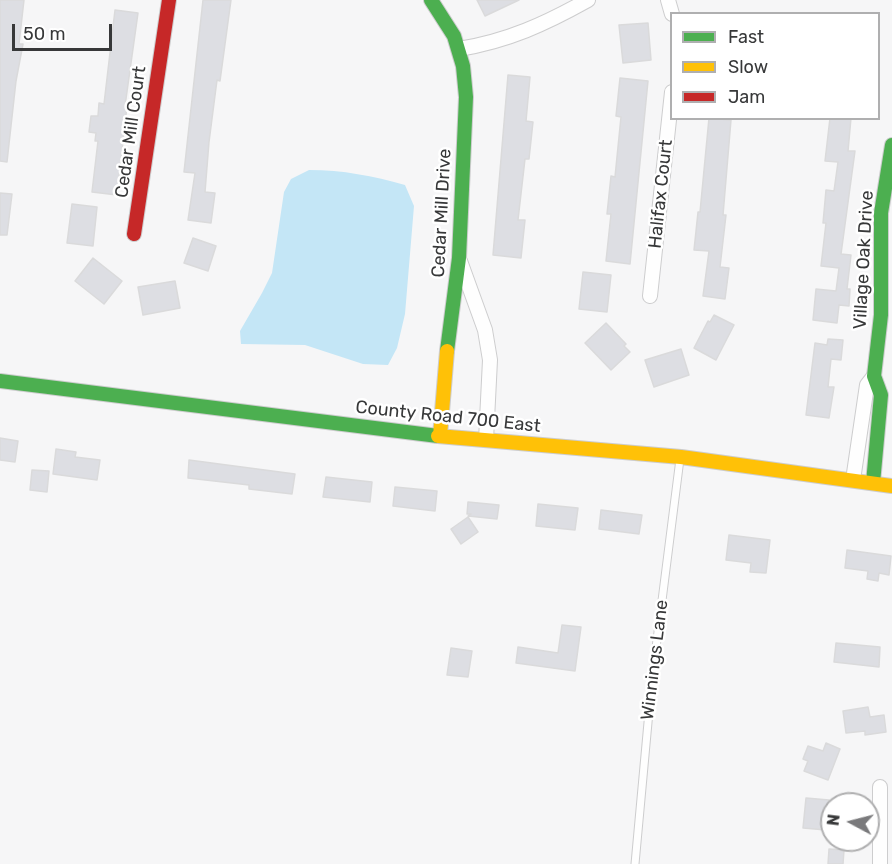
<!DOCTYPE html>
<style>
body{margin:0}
#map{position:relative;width:892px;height:864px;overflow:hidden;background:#f6f6f7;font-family:Rubik,sans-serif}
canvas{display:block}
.legend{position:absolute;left:670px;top:12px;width:210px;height:108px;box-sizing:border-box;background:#fff;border:2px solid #afafb0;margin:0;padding:8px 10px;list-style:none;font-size:18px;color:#373839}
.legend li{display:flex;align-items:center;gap:12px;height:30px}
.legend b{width:30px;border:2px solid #afafb0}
.north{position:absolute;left:820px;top:792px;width:60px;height:60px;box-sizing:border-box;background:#fff;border:2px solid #afafb0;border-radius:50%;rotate:277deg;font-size:16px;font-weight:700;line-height:24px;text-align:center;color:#373839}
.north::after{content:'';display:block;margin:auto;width:21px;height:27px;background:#7a7a7c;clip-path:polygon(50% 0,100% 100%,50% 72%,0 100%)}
.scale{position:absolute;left:12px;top:24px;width:100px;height:27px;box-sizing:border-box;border:3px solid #373839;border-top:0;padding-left:8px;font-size:18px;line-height:21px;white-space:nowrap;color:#373839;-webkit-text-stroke:4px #fff;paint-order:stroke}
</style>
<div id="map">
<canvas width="892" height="864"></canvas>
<ul class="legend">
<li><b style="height:8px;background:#4caf50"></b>Fast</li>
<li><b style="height:8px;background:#ffc107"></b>Slow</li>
<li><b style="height:8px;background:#c62828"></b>Jam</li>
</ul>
<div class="north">N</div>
<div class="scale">50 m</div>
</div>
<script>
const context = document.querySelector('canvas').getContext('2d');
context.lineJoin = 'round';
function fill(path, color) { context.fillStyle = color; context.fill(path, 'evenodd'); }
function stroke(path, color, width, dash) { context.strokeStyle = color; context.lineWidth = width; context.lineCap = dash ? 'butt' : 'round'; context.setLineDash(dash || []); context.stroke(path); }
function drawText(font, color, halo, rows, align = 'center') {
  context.font = font + ' Rubik,sans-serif'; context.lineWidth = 5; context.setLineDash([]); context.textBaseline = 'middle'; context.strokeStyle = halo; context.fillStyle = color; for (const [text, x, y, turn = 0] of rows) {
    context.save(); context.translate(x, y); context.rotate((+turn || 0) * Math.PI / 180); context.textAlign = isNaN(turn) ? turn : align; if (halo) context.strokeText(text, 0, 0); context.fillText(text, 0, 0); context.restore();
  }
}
const water = new Path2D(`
 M 309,170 C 343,170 373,176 405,185 L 414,206 L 405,314 L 397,348 L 388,365 L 363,364 L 305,345 L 241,344 L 240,331 L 262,293 L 272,273 L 284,192 L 291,179 Z`);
const building = new Path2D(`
 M 0,0 L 24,0 L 19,44 L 23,44 L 16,81 L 7,162 L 0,161 Z
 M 203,0 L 231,0 L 220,81 L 217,80 L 209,142 L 205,192 L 215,193 L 211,223 L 188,220 L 195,173 L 184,172 Z
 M 477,0 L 519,0 L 485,16 Z
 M 115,10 L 138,13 L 125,106 L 127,106 L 117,195 L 92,192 L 98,141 L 95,141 L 96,133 L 89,132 L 91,116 L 98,116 L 99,103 L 104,104 Z
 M 648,23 L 651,60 L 623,63 L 619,25 Z
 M 508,75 L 530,77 L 526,121 L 533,122 L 529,159 L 525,159 L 518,220 L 525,220 L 521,258 L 493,255 Z
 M 620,78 L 648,81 L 630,264 L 606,261 L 611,214 L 607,214 L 611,176 L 615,177 L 621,117 L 616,116 Z
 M 709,118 L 731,120 L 723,215 L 726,215 L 720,267 L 729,268 L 725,299 L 703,296 L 709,251 L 694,250 L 698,212 L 700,212 Z
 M 830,118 L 851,118 L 848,151 L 855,151 L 841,254 L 851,255 L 847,289 L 850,289 L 849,306 L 839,305 L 837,323 L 813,320 L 816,289 L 836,291 L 839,268 L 821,266 L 826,223 L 823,223 L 826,190 L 834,191 L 838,162 L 825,161 Z
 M 0,193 L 12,194 L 7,235 L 0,235 Z
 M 72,204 L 97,207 L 93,246 L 67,243 Z
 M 193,238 L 216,246 L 208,271 L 184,263 Z
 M 93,258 L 122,281 L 104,304 L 75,281 Z
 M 583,272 L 611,275 L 607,312 L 579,309 Z
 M 175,281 L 180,308 L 143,315 L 138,287 Z
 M 714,315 L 734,325 L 716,360 L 694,348 L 708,321 L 710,322 Z
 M 606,323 L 626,344 L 624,346 L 630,352 L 611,370 L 585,343 Z
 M 828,339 L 843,340 L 841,360 L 831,359 L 828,387 L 834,387 L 829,418 L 806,415 L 815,343 L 827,345 Z
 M 681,349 L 689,375 L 654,387 L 645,360 Z
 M 0,438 L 18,441 L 15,462 L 0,460 Z
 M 56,449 L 76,452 L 75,457 L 100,460 L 97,480 L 53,474 Z
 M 189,460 L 295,474 L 292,494 L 249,489 L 249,485 L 188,478 Z
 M 32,470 L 49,471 L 47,492 L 30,490 Z
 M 326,477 L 372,482 L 370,502 L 323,497 Z
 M 395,487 L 437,491 L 435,511 L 393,506 Z
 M 468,502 L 499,505 L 497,519 L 468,516 L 471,514 L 467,514 Z
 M 538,504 L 578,508 L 575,530 L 536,526 Z
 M 601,510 L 642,515 L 639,534 L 599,529 Z
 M 468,517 L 478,532 L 461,544 L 451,529 Z
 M 729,535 L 770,540 L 766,573 L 750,572 L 751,563 L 726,560 Z
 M 847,550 L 891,556 L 889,575 L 879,573 L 878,581 L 867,579 L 868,571 L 845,568 Z
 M 562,625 L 581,627 L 575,671 L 516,663 L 518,647 L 558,653 Z
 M 836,643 L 880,647 L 879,667 L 834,662 Z
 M 451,648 L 472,651 L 468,677 L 447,675 Z
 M 868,707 L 870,717 L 884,715 L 886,732 L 865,735 L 865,731 L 846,733 L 843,711 Z
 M 826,743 L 840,749 L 828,780 L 804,771 L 808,761 L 803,759 L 808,746 L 823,751 Z
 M 806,798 L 829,800 L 826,830 L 803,828 Z
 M 829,849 L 844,850 L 843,864 L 828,864 Z`);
const lane = new Path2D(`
 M 635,864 L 652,679 L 680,459`);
const street = new Path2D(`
 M 668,0 L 672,14
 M 459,49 C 508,41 545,24 588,0
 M 460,261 L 485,330 L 490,360 L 486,440
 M 650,296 L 672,92
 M 853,480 L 867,385 L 874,376
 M 880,864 L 880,787`);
const fast = new Path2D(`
 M 431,0 L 454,36 L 463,66 L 466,97 L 459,258 L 447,351
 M 0,381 L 438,436
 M 873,483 L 881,395 L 874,376 L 881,315 L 881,213 L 892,145`);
const slow = new Path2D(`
 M 438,436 L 681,457 L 892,486
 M 440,436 L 447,351`);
const jam = new Path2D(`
 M 134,234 L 169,0`);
const streetNames = [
 ["Cedar Mill Court",131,132,-82],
 ["Halifax Court",661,194,-84],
 ["Cedar Mill Drive",442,213,-87],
 ["Village Oak Drive",864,260,-87],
 ["County Road 700 East",448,417,6],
 ["Winnings Lane",655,660,-83]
];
fill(water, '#c4e6f6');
fill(building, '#dddee3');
stroke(building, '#dadadb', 1.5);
stroke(lane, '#cdcdce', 9);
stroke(street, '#cdcdce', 16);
stroke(fast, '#cdcdce', 16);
stroke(slow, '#cdcdce', 16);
stroke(jam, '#cdcdce', 16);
stroke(lane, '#fefefe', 7);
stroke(street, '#fefefe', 14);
stroke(fast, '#4caf50', 14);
stroke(slow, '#ffc107', 14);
stroke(jam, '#c62828', 14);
drawText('18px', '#373839', '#fff', streetNames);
</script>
